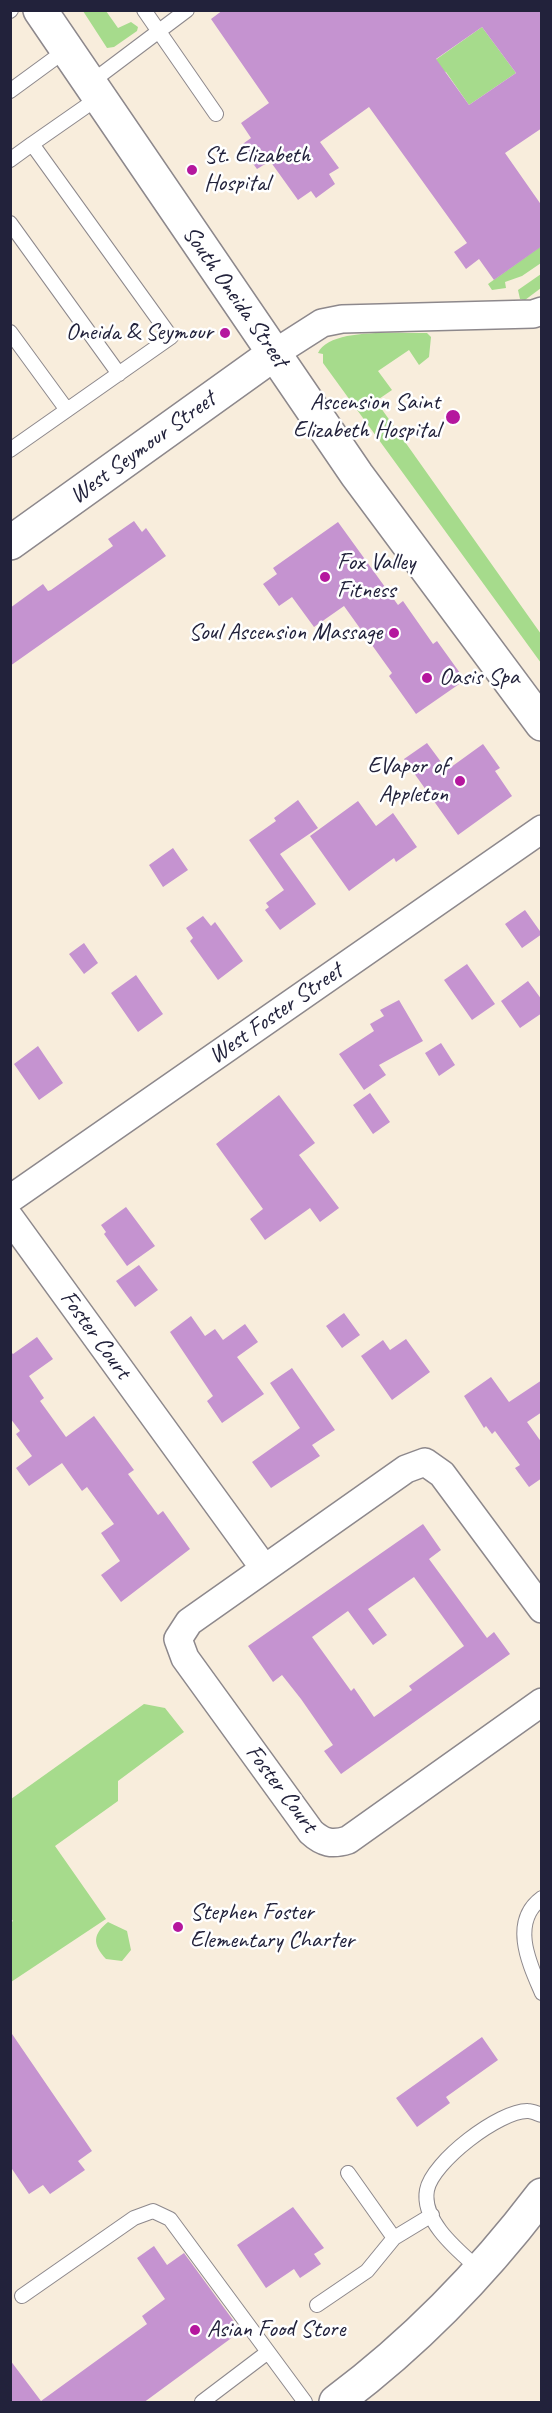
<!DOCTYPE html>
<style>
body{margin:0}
#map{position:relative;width:552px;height:2413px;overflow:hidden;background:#f8eddc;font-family:Caveat,sans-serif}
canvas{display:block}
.frame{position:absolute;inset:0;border:12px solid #22223b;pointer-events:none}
</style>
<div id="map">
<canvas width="552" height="2413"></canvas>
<div class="frame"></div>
</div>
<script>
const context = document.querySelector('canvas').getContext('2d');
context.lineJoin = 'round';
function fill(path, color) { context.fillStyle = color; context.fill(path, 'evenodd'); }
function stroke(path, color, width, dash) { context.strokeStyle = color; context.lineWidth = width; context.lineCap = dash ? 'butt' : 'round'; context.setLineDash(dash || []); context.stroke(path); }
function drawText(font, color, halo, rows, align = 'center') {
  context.font = font + ' Caveat,sans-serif'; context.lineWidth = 5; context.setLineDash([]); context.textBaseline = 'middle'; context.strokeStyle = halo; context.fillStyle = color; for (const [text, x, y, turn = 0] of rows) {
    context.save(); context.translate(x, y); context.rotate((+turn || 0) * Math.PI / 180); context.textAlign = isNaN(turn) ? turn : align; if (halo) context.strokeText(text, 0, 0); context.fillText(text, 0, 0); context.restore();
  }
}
const green = new Path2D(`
 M 83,11 L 106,11 L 118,28 L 131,22 L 138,27 L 137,31 L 114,47 L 107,48 Z
 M 482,27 L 516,73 L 469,105 L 446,72 L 424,68 Z
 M 541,246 L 541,263 L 522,276 L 505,282 L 506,288 L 492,290 L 488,284 Z
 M 541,274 L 541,288 L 525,300 L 520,299 L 518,290 Z
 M 427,333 L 431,337 L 429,357 L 419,365 L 409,350 L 378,371 L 392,390 L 376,401 L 541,634 L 541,663 L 323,363 L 323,354 L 318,353 C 330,327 401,334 427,333 Z
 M 144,1704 L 165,1708 L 184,1732 L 118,1781 L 118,1801 L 55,1846 L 106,1919 L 11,1982 L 10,1923 L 13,1921 L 10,1917 L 11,1799 Z
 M 108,1922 L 127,1931 L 131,1950 L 122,1961 L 106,1959 C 92,1944 93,1934 108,1922 Z`);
const building = new Path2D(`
 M 223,10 L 542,10 L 542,128 L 505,153 L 542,206 L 542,246 L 494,280 L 479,259 L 466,269 L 454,252 L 467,243 L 369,107 L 320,142 L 339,168 L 329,174 L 335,184 L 316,198 L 311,191 L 298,200 L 270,161 L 257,169 L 240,146 L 251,138 L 241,123 L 269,103 L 211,19 ZM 482,27 L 516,73 L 469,105 L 436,59 Z
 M 134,521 L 142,532 L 146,528 L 166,556 L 10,666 L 10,608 L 43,584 L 48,591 L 51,590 L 113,546 L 108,539 Z
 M 338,522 L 398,605 L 403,601 L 433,644 L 437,641 L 465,680 L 416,714 L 389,676 L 392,673 L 344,606 L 314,627 L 292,597 L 279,606 L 263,584 L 277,574 L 273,568 Z
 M 427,743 L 447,770 L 483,744 L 500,768 L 495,771 L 512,796 L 458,835 L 404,759 Z
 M 298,800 L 318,828 L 280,854 L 316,904 L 280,930 L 265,910 L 269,907 L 266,903 L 284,890 L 249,840 L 276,821 L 274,818 Z
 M 358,801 L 376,826 L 393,813 L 417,847 L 396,862 L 394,858 L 349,891 L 310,836 Z
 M 173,848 L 188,870 L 163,887 L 149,865 Z
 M 525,910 L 542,934 L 522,948 L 505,924 Z
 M 203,916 L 211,926 L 215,922 L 243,961 L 218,980 L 190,941 L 193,938 L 186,928 Z
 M 84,943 L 98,963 L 84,974 L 69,954 Z
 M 467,964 L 495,1004 L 472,1020 L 444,980 Z
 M 136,975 L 163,1014 L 138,1032 L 111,993 Z
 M 528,981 L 542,1000 L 542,1013 L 520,1028 L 501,1001 Z
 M 399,1000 L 423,1041 L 379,1065 L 386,1075 L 364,1090 L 339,1054 L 374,1031 L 370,1024 L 384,1016 L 380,1010 Z
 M 441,1043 L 455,1065 L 439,1076 L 425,1053 Z
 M 38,1046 L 63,1083 L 39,1100 L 14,1064 Z
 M 370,1093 L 390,1122 L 373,1134 L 353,1105 Z
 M 279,1095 L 315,1143 L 299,1155 L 339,1208 L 320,1222 L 310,1208 L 265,1240 L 250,1219 L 263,1209 L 216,1144 Z
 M 126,1207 L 155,1246 L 127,1266 L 104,1234 L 106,1232 L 101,1225 Z
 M 139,1265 L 158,1290 L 135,1307 L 116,1281 Z
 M 344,1313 L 360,1335 L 342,1348 L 326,1326 Z
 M 191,1316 L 205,1336 L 215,1329 L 223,1340 L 245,1324 L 258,1342 L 237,1357 L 264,1394 L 222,1423 L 207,1401 L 213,1396 L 170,1332 Z
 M 37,1337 L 53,1359 L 29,1376 L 44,1398 L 40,1401 L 66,1437 L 94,1416 L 134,1470 L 128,1474 L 158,1515 L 163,1511 L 190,1549 L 121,1602 L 101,1575 L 120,1561 L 101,1533 L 114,1524 L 87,1487 L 82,1491 L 62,1463 L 29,1486 L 16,1468 L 32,1456 L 16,1434 L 20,1431 L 10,1418 L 10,1351 L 13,1354 Z
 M 406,1339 L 430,1372 L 392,1400 L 361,1356 L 383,1340 L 390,1350 Z
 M 292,1368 L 335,1430 L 312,1445 L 320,1456 L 271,1488 L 252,1462 L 300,1428 L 270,1383 Z
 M 491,1377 L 509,1402 L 542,1380 L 542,1412 L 527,1422 L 542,1443 L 542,1478 L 529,1487 L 515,1468 L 520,1465 L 495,1431 L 492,1434 L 486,1426 L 484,1428 L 464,1396 Z
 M 423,1524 L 441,1550 L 429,1559 L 487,1638 L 494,1632 L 510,1654 L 341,1774 L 324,1751 L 333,1745 L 301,1699 L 282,1675 L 273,1682 L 248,1646 ZM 414,1577 L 464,1646 L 409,1686 L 412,1690 L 374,1717 L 354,1688 L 351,1691 L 312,1637 L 348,1611 L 373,1645 L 387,1635 L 368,1609 Z
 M 10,2031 L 92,2151 L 78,2161 L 85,2170 L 50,2194 L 43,2185 L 29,2194 L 10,2166 Z
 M 482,2037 L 498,2060 L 446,2097 L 450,2103 L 417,2127 L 396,2098 Z
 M 293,2207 L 324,2248 L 314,2254 L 321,2264 L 300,2278 L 294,2269 L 266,2288 L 237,2245 Z
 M 154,2246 L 167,2265 L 184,2253 L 241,2331 L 143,2403 L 10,2403 L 10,2360 L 41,2401 L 147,2324 L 142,2316 L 165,2299 L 137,2258 Z`);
const service = new Path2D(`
 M 144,10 L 216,114
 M 10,11 L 11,10
 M 90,83 L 187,10
 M 10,91 L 66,50
 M 10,160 L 32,144
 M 10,223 L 119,374
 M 10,332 L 67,410
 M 10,450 L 171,337 L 32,144 L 98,98
 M 542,1898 C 509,1922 530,1965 542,1993
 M 348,2173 L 394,2238
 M 481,2271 C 460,2252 421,2222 427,2190 C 432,2162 500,2110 528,2111 C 532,2111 538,2114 542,2115
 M 22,2296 L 134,2218 L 153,2211 L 170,2219 L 305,2402
 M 317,2305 L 367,2271 L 394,2238 L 432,2215
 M 202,2402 L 268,2352`);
const minor = new Path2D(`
 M 275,353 L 322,323 L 342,319 L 533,314 L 542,311
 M 10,1199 L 542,829
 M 10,1218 L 264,1568
 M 542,1609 L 442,1474 L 425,1462 L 406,1469 L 189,1622 L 178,1639 L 185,1658 L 311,1832 C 323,1843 332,1845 348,1840 L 542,1702`);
const tertiary = new Path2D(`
 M 10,543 L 275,353`);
const secondary = new Path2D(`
 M 336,2402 C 415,2343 482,2274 542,2195`);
const primary = new Path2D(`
 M 40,10 L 357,475 L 542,724`);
const markers = [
 [192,170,6,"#b5179e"],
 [225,333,6,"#b5179e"],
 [453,417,8,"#b5179e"],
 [325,577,6,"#b5179e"],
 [394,633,6,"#b5179e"],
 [427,678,6,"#b5179e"],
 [460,781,6,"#b5179e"],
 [178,1927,6,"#b5179e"],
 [195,2330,6,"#b5179e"]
];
const poiNames = [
 ["St. Elizabeth",204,156],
 ["Hospital",204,184],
 ["Oneida & Seymour",213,333,"right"],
 ["Ascension Saint",440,403,"right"],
 ["Elizabeth Hospital",440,431,"right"],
 ["Fox Valley",337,563],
 ["Fitness",337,591],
 ["Soul Ascension Massage",382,633,"right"],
 ["Oasis Spa",439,678],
 ["EVapor of",448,767,"right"],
 ["Appleton",448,795,"right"],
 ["Stephen Foster",190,1913],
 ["Elementary Charter",190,1941],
 ["Asian Food Store",207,2330]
];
const streetNames = [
 ["South Oneida Street",235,297,55],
 ["West Seymour Street",143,448,-36],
 ["West Foster Street",276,1014,-35],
 ["Foster Court",95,1335,54],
 ["Foster Court",281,1789,53]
];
fill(green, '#a6db8c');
fill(building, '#c593d0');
stroke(service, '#8d888c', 16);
stroke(minor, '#8d888c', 30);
stroke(tertiary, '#8d888c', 36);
stroke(secondary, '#8d888c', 36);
stroke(primary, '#8d888c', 36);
stroke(service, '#fff', 14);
stroke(minor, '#fff', 27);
stroke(tertiary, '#fff', 33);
stroke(secondary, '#fff', 33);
stroke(primary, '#fff', 33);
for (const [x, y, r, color] of markers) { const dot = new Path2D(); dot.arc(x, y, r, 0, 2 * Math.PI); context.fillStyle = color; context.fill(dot); stroke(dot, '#fff', 2); }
drawText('24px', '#22223b', '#fff', poiNames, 'left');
drawText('24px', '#22223b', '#fff', streetNames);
</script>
